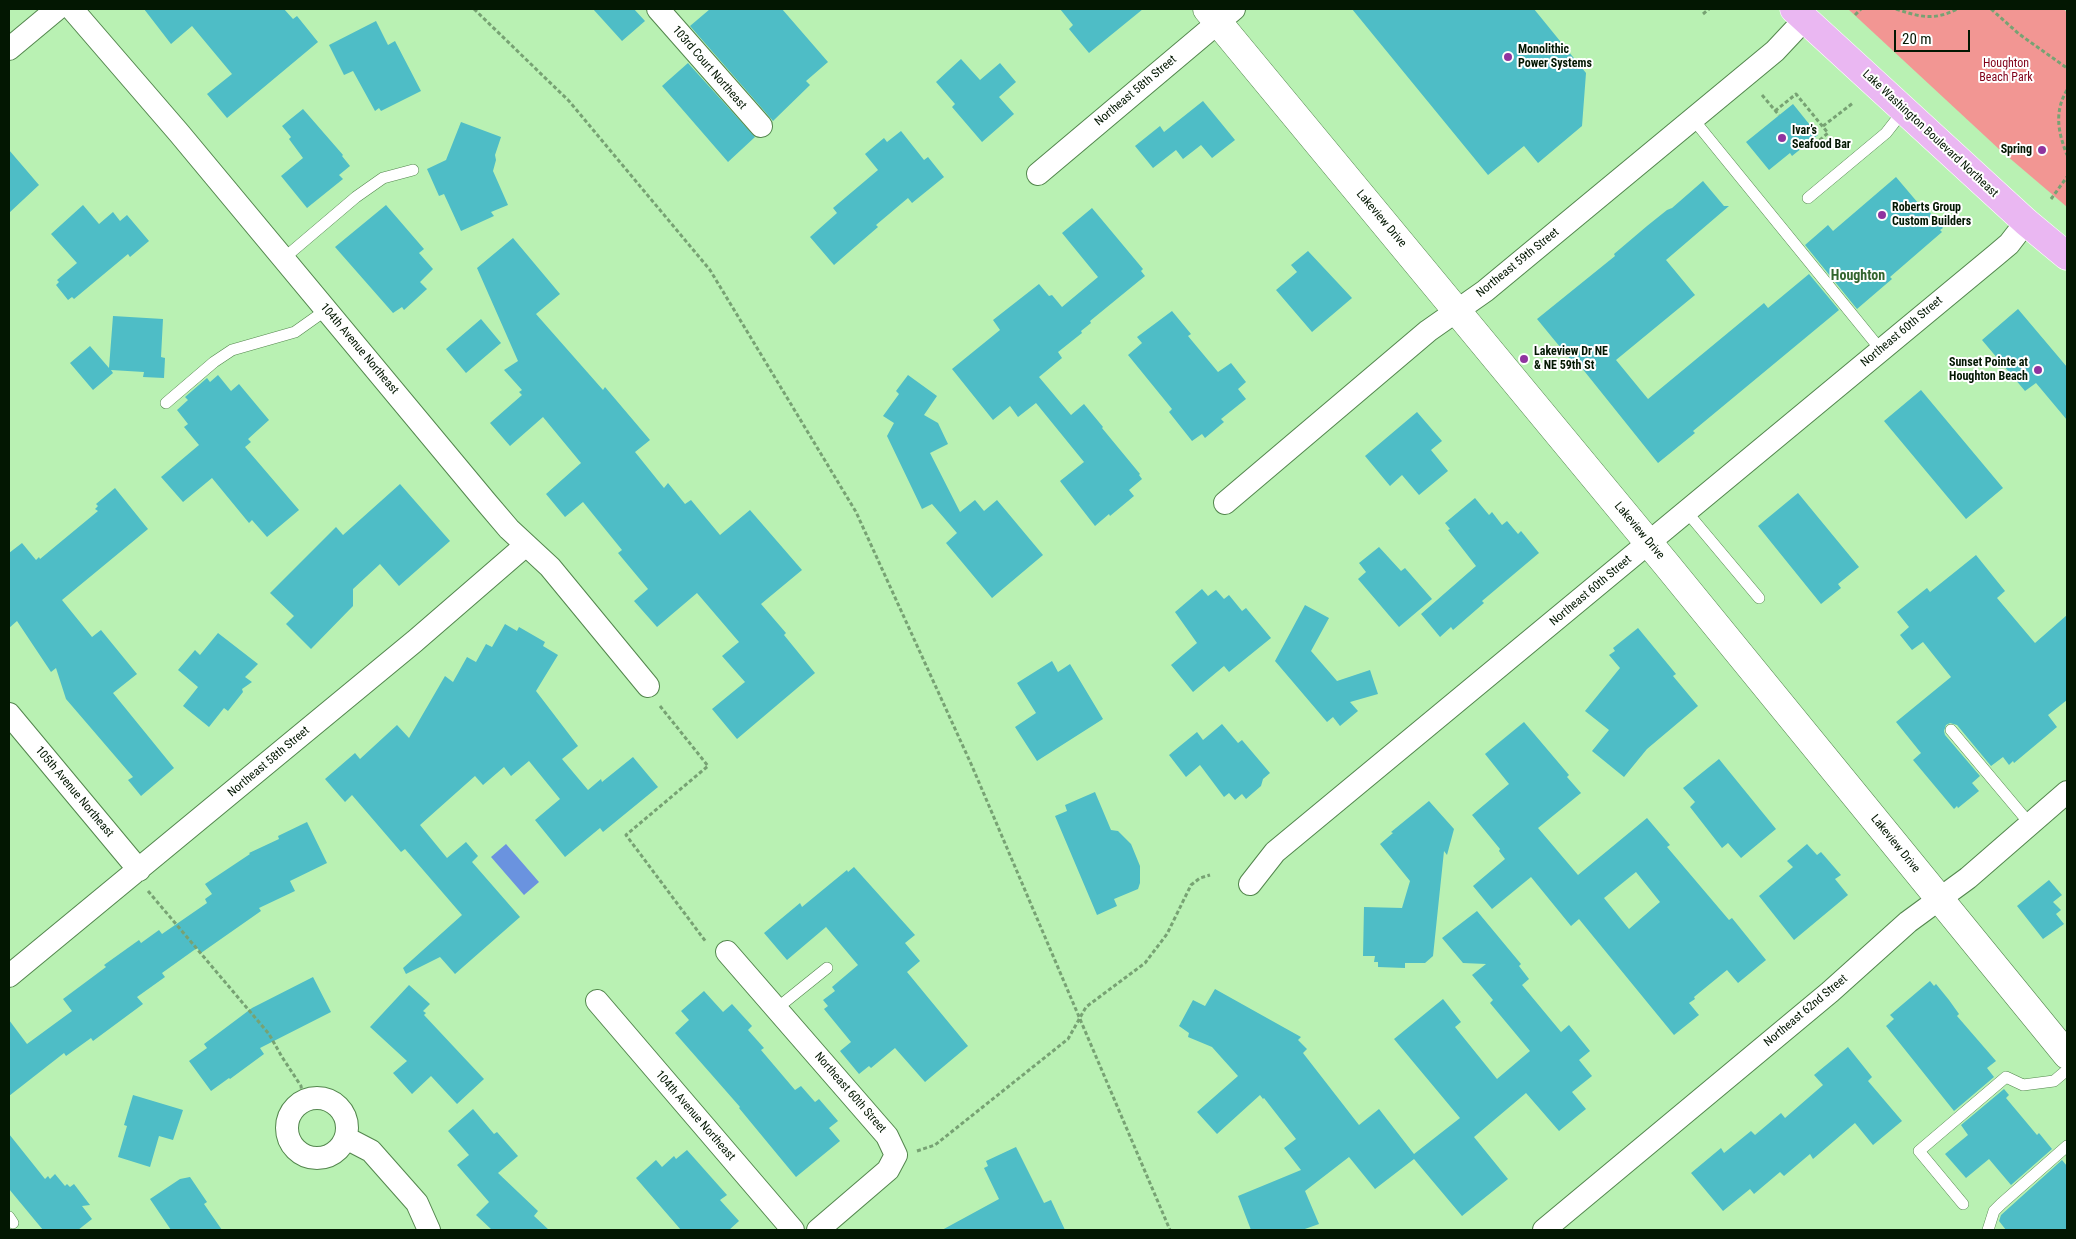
<!DOCTYPE html>
<meta charset="utf-8">
<style>
body{margin:0}
#map{position:relative;width:2076px;height:1239px;overflow:hidden;background:#b9f1b3;font-family:"Roboto Condensed",sans-serif}
canvas{display:block}
.frame{position:absolute;inset:0;border:10px solid #031702;pointer-events:none}
.scale{position:absolute;left:1894px;top:30px;width:76px;height:22px;box-sizing:border-box;border:2px solid #031702;border-top:0;padding-left:6px;font-size:15px;line-height:18px;white-space:nowrap;color:#031702;-webkit-text-stroke:4px #fff;paint-order:stroke}
</style>
<div id="map">
<canvas width="2076" height="1239"></canvas>
<div class="frame"></div>
<div class="scale">20 m</div>
</div>
<script>
const context = document.querySelector('canvas').getContext('2d');
context.lineJoin = 'round';
function fill(path, color) { context.fillStyle = color; context.fill(path, 'evenodd'); }
function stroke(path, color, width, dash) { context.strokeStyle = color; context.lineWidth = width; context.lineCap = dash ? 'butt' : 'round'; context.setLineDash(dash || []); context.stroke(path); }
function drawText(font, color, halo, rows, align = 'center') {
  context.font = font + ' "Roboto Condensed",sans-serif'; context.lineWidth = 4; context.setLineDash([]); context.textBaseline = 'middle'; context.strokeStyle = halo; context.fillStyle = color; for (const [text, x, y, turn = 0] of rows) {
    context.save(); context.translate(x, y); context.rotate((+turn || 0) * Math.PI / 180); context.textAlign = isNaN(turn) ? turn : align; if (halo) context.strokeText(text, 0, 0); context.fillText(text, 0, 0); context.restore();
  }
}
const green = new Path2D(`
 M 1848,9 L 2064,9 L 2067,13 L 2067,207 L 2000,150 Z`);
const water = new Path2D(`
 M 506,844 L 539,882 L 524,895 L 491,857 Z`);
const building = new Path2D(`
 M 144,9 L 284,9 L 293,19 L 297,16 L 318,42 L 227,118 L 207,94 L 232,74 L 192,26 L 171,44 Z
 M 593,9 L 634,9 L 645,21 L 622,41 Z
 M 710,9 L 782,9 L 828,62 L 806,81 L 810,85 L 773,121 L 690,26 Z
 M 1060,9 L 1143,9 L 1089,53 L 1069,29 L 1073,25 Z
 M 1352,9 L 1534,9 L 1586,73 L 1582,126 L 1538,163 L 1524,146 L 1488,175 Z
 M 376,21 L 388,45 L 395,41 L 421,91 L 381,111 L 379,108 L 375,111 L 353,71 L 344,75 L 329,45 Z
 M 961,59 L 980,80 L 1000,63 L 1016,82 L 999,97 L 1014,114 L 982,142 L 952,107 L 955,104 L 936,82 Z
 M 688,63 L 755,137 L 728,162 L 662,86 Z
 M 1203,101 L 1235,140 L 1212,158 L 1201,145 L 1183,159 L 1176,150 L 1153,168 L 1135,146 L 1160,126 L 1164,132 Z
 M 1793,104 L 1818,135 L 1792,156 L 1790,153 L 1769,170 L 1746,142 Z
 M 303,109 L 343,155 L 342,156 L 350,166 L 339,175 L 343,179 L 307,208 L 281,176 L 303,158 L 289,139 L 291,137 L 282,126 Z
 M 461,122 L 501,137 L 495,155 L 496,160 L 493,171 L 508,205 L 491,212 L 494,216 L 461,231 L 444,194 L 439,196 L 427,169 L 446,160 Z
 M 901,131 L 924,160 L 928,157 L 944,177 L 912,203 L 908,198 L 876,225 L 878,227 L 834,265 L 810,237 L 837,213 L 833,208 L 878,170 L 865,154 L 884,138 L 887,142 Z
 M 9,150 L 39,185 L 9,213 Z
 M 1896,177 L 1924,210 L 1926,208 L 1943,228 L 1940,230 L 1942,232 L 1890,277 L 1892,279 L 1857,309 L 1805,245 L 1828,225 L 1833,231 Z
 M 1703,181 L 1724,206 L 1729,206 L 1666,260 L 1695,295 L 1616,360 L 1648,399 L 1764,303 L 1768,308 L 1809,274 L 1839,310 L 1693,431 L 1695,433 L 1658,463 L 1577,362 L 1574,364 L 1537,319 L 1615,256 L 1614,254 L 1647,226 L 1667,210 L 1672,208 Z
 M 83,205 L 99,224 L 113,212 L 120,221 L 127,215 L 149,241 L 130,257 L 128,254 L 74,299 L 72,297 L 68,300 L 56,285 L 59,282 L 57,280 L 77,263 L 51,234 Z
 M 386,205 L 424,249 L 419,253 L 433,269 L 420,282 L 427,289 L 404,310 L 402,307 L 393,313 L 335,247 Z
 M 1092,208 L 1143,269 L 1141,271 L 1145,276 L 1090,321 L 1091,323 L 1081,331 L 1082,333 L 1058,352 L 1062,358 L 1039,377 L 1071,415 L 1084,404 L 1103,427 L 1102,428 L 1140,474 L 1139,475 L 1142,479 L 1129,490 L 1134,496 L 1110,516 L 1109,514 L 1095,526 L 1060,481 L 1084,462 L 1036,403 L 1018,417 L 1010,406 L 993,420 L 952,369 L 1000,330 L 993,320 L 1039,284 L 1049,296 L 1052,295 L 1062,307 L 1098,277 L 1062,233 Z
 M 513,238 L 560,294 L 536,314 L 603,390 L 605,387 L 650,440 L 635,452 L 664,488 L 668,483 L 685,504 L 691,500 L 720,535 L 750,510 L 802,570 L 761,604 L 786,633 L 784,635 L 815,673 L 737,739 L 712,709 L 745,682 L 722,656 L 739,642 L 697,593 L 657,627 L 634,601 L 648,589 L 618,553 L 622,550 L 583,502 L 565,517 L 546,494 L 581,463 L 543,417 L 510,446 L 490,423 L 522,395 L 519,392 L 522,390 L 504,370 L 518,361 L 477,268 Z
 M 1308,251 L 1352,298 L 1312,332 L 1276,290 L 1297,272 L 1291,265 Z
 M 2018,309 L 2067,367 L 2067,420 L 2036,383 L 2025,391 L 1982,340 Z
 M 1172,311 L 1191,334 L 1188,336 L 1218,372 L 1231,363 L 1246,382 L 1238,389 L 1246,399 L 1221,419 L 1224,422 L 1205,438 L 1202,434 L 1192,441 L 1169,412 L 1172,409 L 1128,355 L 1142,343 L 1137,337 Z
 M 113,316 L 163,319 L 161,357 L 165,358 L 164,378 L 143,377 L 144,372 L 111,370 L 113,373 L 93,390 L 70,363 L 90,346 L 109,368 Z
 M 481,319 L 501,343 L 466,373 L 446,349 Z
 M 218,375 L 231,391 L 239,384 L 269,420 L 248,439 L 251,442 L 245,447 L 299,510 L 267,537 L 252,520 L 249,523 L 212,478 L 183,502 L 161,477 L 199,445 L 184,427 L 188,424 L 177,410 L 188,400 L 185,397 L 207,378 L 210,382 Z
 M 908,375 L 937,396 L 924,415 L 938,423 L 948,444 L 930,453 L 960,512 L 975,500 L 984,511 L 997,500 L 1043,555 L 992,598 L 946,543 L 957,533 L 932,504 L 922,509 L 887,436 L 894,423 L 883,416 L 899,394 L 896,391 Z
 M 1921,390 L 2003,488 L 1966,519 L 1884,421 Z
 M 1417,412 L 1442,441 L 1431,450 L 1448,471 L 1419,495 L 1402,475 L 1390,486 L 1365,456 Z
 M 400,484 L 450,541 L 399,586 L 380,564 L 353,589 L 353,606 L 311,649 L 286,624 L 294,616 L 270,593 L 336,527 L 343,535 Z
 M 115,488 L 148,529 L 62,600 L 92,637 L 101,630 L 137,674 L 113,693 L 174,768 L 141,796 L 128,780 L 133,777 L 66,699 L 56,668 L 51,672 L 17,621 L 9,628 L 9,553 L 22,543 L 36,560 L 39,557 L 40,559 L 98,511 L 95,509 L 98,506 L 96,504 Z
 M 1798,493 L 1859,567 L 1838,584 L 1841,588 L 1821,604 L 1758,526 Z
 M 1475,498 L 1489,515 L 1492,512 L 1502,525 L 1507,521 L 1518,534 L 1521,531 L 1539,553 L 1482,601 L 1484,603 L 1453,630 L 1451,627 L 1440,637 L 1421,614 L 1476,566 L 1448,530 L 1450,529 L 1445,523 Z
 M 1379,547 L 1401,571 L 1405,568 L 1432,599 L 1399,627 L 1358,579 L 1366,572 L 1359,563 Z
 M 1976,555 L 2005,591 L 1997,598 L 2035,643 L 2067,615 L 2067,700 L 2048,715 L 2057,727 L 2014,763 L 2013,761 L 2009,765 L 2003,757 L 1991,766 L 1957,725 L 1950,723 L 1946,725 L 1944,731 L 1945,735 L 1980,776 L 1972,783 L 1979,791 L 1958,808 L 1957,806 L 1954,809 L 1913,760 L 1921,753 L 1896,722 L 1951,677 L 1923,642 L 1912,650 L 1900,635 L 1909,627 L 1897,612 L 1927,588 L 1930,592 Z
 M 1202,589 L 1208,596 L 1216,590 L 1224,599 L 1229,595 L 1242,611 L 1246,608 L 1271,638 L 1229,672 L 1224,666 L 1193,692 L 1171,665 L 1197,643 L 1175,612 Z
 M 1305,605 L 1329,618 L 1311,651 L 1337,681 L 1370,670 L 1378,694 L 1350,702 L 1358,711 L 1340,726 L 1333,717 L 1327,722 L 1275,661 Z
 M 505,624 L 517,631 L 519,627 L 545,642 L 543,646 L 558,655 L 536,691 L 578,746 L 562,759 L 588,790 L 601,779 L 602,782 L 633,757 L 658,787 L 603,832 L 600,828 L 565,857 L 535,820 L 560,799 L 529,761 L 511,776 L 504,767 L 483,785 L 475,776 L 420,825 L 447,858 L 466,842 L 478,856 L 472,862 L 520,917 L 455,974 L 440,957 L 406,974 L 403,968 L 462,915 L 405,849 L 401,852 L 352,795 L 345,802 L 325,779 L 355,753 L 360,759 L 397,725 L 409,738 L 445,676 L 453,682 L 467,657 L 476,662 L 486,644 L 492,647 Z
 M 1638,628 L 1676,674 L 1673,676 L 1698,706 L 1647,749 L 1624,777 L 1592,751 L 1609,730 L 1585,711 L 1620,668 L 1609,655 L 1615,651 L 1613,648 Z
 M 218,633 L 258,664 L 245,677 L 252,682 L 242,689 L 243,692 L 228,711 L 224,708 L 209,727 L 183,706 L 198,687 L 178,670 L 195,650 L 200,655 Z
 M 1052,661 L 1058,672 L 1070,664 L 1103,719 L 1037,761 L 1015,727 L 1036,713 L 1017,683 Z
 M 1524,722 L 1569,775 L 1567,777 L 1581,793 L 1538,828 L 1578,875 L 1647,818 L 1670,845 L 1667,847 L 1729,920 L 1732,918 L 1766,960 L 1738,983 L 1727,970 L 1694,997 L 1695,999 L 1689,1003 L 1699,1015 L 1674,1035 L 1579,919 L 1571,926 L 1531,877 L 1492,909 L 1473,886 L 1505,859 L 1499,851 L 1500,849 L 1472,815 L 1509,784 L 1485,754 ZM 1636,872 L 1660,902 L 1629,929 L 1604,898 Z
 M 1222,724 L 1238,743 L 1242,740 L 1270,773 L 1263,779 L 1261,786 L 1246,799 L 1242,794 L 1235,800 L 1229,793 L 1224,797 L 1200,765 L 1186,777 L 1169,755 L 1197,732 L 1203,740 Z
 M 1719,759 L 1776,829 L 1741,858 L 1728,843 L 1722,848 L 1690,807 L 1695,802 L 1683,788 Z
 M 1095,792 L 1111,830 L 1118,831 L 1131,844 L 1140,866 L 1140,883 L 1138,889 L 1114,899 L 1117,906 L 1097,915 L 1055,816 L 1067,811 L 1065,805 Z
 M 1429,801 L 1454,829 L 1447,855 L 1444,851 L 1433,956 L 1425,963 L 1405,963 L 1405,968 L 1378,967 L 1378,962 L 1374,962 L 1375,956 L 1363,956 L 1364,907 L 1402,908 L 1410,881 L 1380,844 L 1393,833 L 1391,832 Z
 M 307,822 L 327,863 L 290,881 L 295,891 L 259,908 L 261,911 L 201,953 L 197,948 L 162,973 L 165,977 L 137,997 L 143,1004 L 93,1041 L 91,1038 L 66,1056 L 64,1053 L 9,1096 L 9,1020 L 27,1044 L 72,1011 L 63,999 L 106,967 L 104,965 L 139,940 L 141,943 L 159,930 L 162,934 L 207,903 L 205,899 L 212,894 L 205,884 L 250,854 L 249,853 L 279,839 L 278,836 Z
 M 1807,844 L 1817,855 L 1821,852 L 1841,875 L 1835,879 L 1848,895 L 1794,940 L 1759,896 L 1793,867 L 1787,861 Z
 M 854,867 L 915,935 L 905,943 L 920,961 L 907,972 L 968,1046 L 925,1082 L 895,1048 L 871,1068 L 869,1066 L 859,1074 L 840,1051 L 851,1042 L 824,1009 L 828,1006 L 823,1000 L 835,991 L 832,987 L 858,965 L 826,927 L 787,960 L 764,933 L 800,903 L 802,907 L 847,870 L 848,872 Z
 M 2049,880 L 2062,895 L 2053,902 L 2061,910 L 2056,914 L 2064,924 L 2043,939 L 2017,906 Z
 M 1477,911 L 1521,964 L 1519,966 L 1529,979 L 1522,985 L 1561,1032 L 1569,1025 L 1590,1051 L 1579,1060 L 1592,1076 L 1572,1092 L 1586,1109 L 1559,1131 L 1526,1093 L 1474,1137 L 1508,1179 L 1462,1216 L 1414,1159 L 1375,1189 L 1349,1157 L 1305,1191 L 1319,1224 L 1302,1230 L 1251,1230 L 1238,1196 L 1301,1170 L 1284,1148 L 1296,1139 L 1264,1098 L 1263,1099 L 1260,1095 L 1217,1134 L 1197,1112 L 1238,1076 L 1212,1047 L 1188,1037 L 1189,1033 L 1179,1026 L 1193,1000 L 1205,1006 L 1215,989 L 1301,1037 L 1298,1040 L 1307,1049 L 1303,1053 L 1359,1125 L 1379,1109 L 1414,1154 L 1460,1118 L 1394,1039 L 1443,999 L 1461,1022 L 1455,1027 L 1497,1079 L 1530,1051 L 1490,1003 L 1493,1000 L 1472,975 L 1486,964 L 1463,963 L 1442,938 Z
 M 313,977 L 331,1012 L 260,1048 L 264,1054 L 230,1079 L 229,1078 L 211,1091 L 189,1061 L 207,1048 L 204,1044 L 252,1008 Z
 M 1930,981 L 1934,986 L 1936,984 L 1949,1000 L 1959,1014 L 1957,1016 L 1996,1061 L 1987,1068 L 1994,1077 L 1954,1111 L 1886,1026 L 1894,1019 L 1890,1015 Z
 M 409,985 L 430,1004 L 423,1011 L 426,1013 L 424,1015 L 484,1079 L 457,1104 L 431,1076 L 412,1094 L 393,1073 L 407,1061 L 370,1027 Z
 M 704,991 L 723,1012 L 732,1004 L 752,1026 L 748,1030 L 764,1048 L 761,1050 L 795,1090 L 801,1086 L 815,1102 L 819,1099 L 838,1121 L 829,1128 L 840,1141 L 796,1177 L 739,1108 L 740,1107 L 675,1033 L 689,1020 L 681,1011 Z
 M 1848,1047 L 1872,1077 L 1868,1081 L 1902,1121 L 1873,1145 L 1855,1123 L 1813,1159 L 1810,1154 L 1784,1176 L 1780,1172 L 1754,1194 L 1750,1189 L 1723,1211 L 1691,1173 L 1721,1148 L 1724,1153 L 1751,1131 L 1755,1135 L 1781,1113 L 1785,1118 L 1823,1085 L 1814,1075 Z
 M 2004,1089 L 2009,1095 L 2006,1098 L 2037,1135 L 2039,1133 L 2052,1149 L 2011,1185 L 1989,1159 L 1966,1178 L 1945,1154 L 1968,1135 L 1961,1125 Z
 M 133,1095 L 183,1110 L 173,1140 L 159,1136 L 150,1167 L 118,1157 L 127,1126 L 124,1125 Z
 M 473,1109 L 494,1134 L 497,1132 L 518,1156 L 498,1173 L 538,1211 L 534,1216 L 549,1230 L 492,1230 L 476,1215 L 489,1202 L 457,1165 L 469,1155 L 448,1131 Z
 M 9,1134 L 45,1179 L 48,1176 L 50,1179 L 55,1174 L 65,1186 L 67,1184 L 70,1187 L 74,1184 L 90,1205 L 82,1206 L 92,1219 L 78,1230 L 43,1230 L 9,1189 Z
 M 1016,1147 L 1044,1203 L 1051,1200 L 1065,1230 L 942,1230 L 999,1199 L 984,1168 L 988,1166 L 986,1161 Z
 M 687,1150 L 727,1195 L 720,1200 L 739,1221 L 729,1230 L 681,1230 L 636,1178 L 656,1160 L 662,1167 L 674,1156 L 676,1159 Z
 M 2062,1160 L 2067,1166 L 2067,1230 L 2006,1230 L 1999,1221 L 2001,1215 Z
 M 190,1177 L 207,1202 L 204,1204 L 222,1230 L 171,1230 L 150,1199 L 180,1179 Z`);
const path = new Path2D(`
 M 474,9 L 569,101 L 710,270 L 856,512 L 972,766 L 1170,1230
 M 1896,9 C 1920,17 1934,21 1957,9
 M 1991,9 L 2019,34 L 2067,68
 M 1703,14 L 1709,9
 M 1855,15 L 1861,9
 M 2067,90 C 2054,112 2058,132 2067,155
 M 1762,95 L 1779,115
 M 1775,111 L 1796,94 L 1828,133 L 1809,149 L 1806,145
 M 1823,126 L 1853,103
 M 2051,199 L 2067,177
 M 660,706 L 708,766 L 626,835 L 706,942
 M 148,891 L 269,1034 L 282,1057 L 301,1086 L 303,1101
 M 917,1151 L 935,1145 L 1068,1039 L 1086,1007 L 1145,963 L 1167,934 L 1191,885 L 1200,878 L 1210,875`);
const service = new Path2D(`
 M 1693,119 L 1881,350
 M 1808,198 L 1886,133 L 1904,110
 M 283,259 L 356,197 L 383,178 L 413,170
 M 166,403 L 214,362 L 232,350 L 295,332 L 326,310
 M 1686,511 L 1759,598
 M 1951,730 L 2030,824
 M 776,1009 L 827,968
 M 1963,1204 L 1919,1151 L 2006,1077 L 2023,1085 L 2054,1081 L 2067,1070
 M 9,1217 L 13,1223
 M 1988,1230 L 1994,1211 L 2001,1204 L 2067,1146`);
const minor = new Path2D(`
 M 72,9 L 179,133 L 486,502 L 509,529 L 550,567 L 648,686
 M 658,9 L 761,126
 M 9,49 L 57,9
 M 1038,174 L 1234,9
 M 1225,503 L 1428,331 L 1485,291 L 1775,51 L 1805,19
 M 9,714 L 139,870
 M 1250,884 L 1275,852 L 1996,255 L 2009,244 L 2026,222
 M 727,952 L 887,1136 L 896,1155 L 888,1170 L 818,1230
 M 9,976 L 415,641 L 526,545
 M 597,1001 L 793,1230
 M287 1128a30 30 0 1 1 60 0a30 30 0 1 1-60 0Z
 M 346,1138 L 371,1151 L 417,1203 L 429,1230
 M 1544,1230 L 1830,992 L 1908,922 L 1968,878 L 2067,792`);
const tertiary = new Path2D(`
 M 1207,9 L 1667,565 L 2067,1055`);
const primary = new Path2D(`
 M 1794,9 L 2026,222 L 2067,256`);
const markers = [
 [1508,57,5,"#90349f"],
 [1782,138,5,"#90349f"],
 [2042,150,5,"#90349f"],
 [1882,215,5,"#90349f"],
 [1524,359,5,"#90349f"],
 [2038,370,5,"#90349f"]
];
const poiNames = [
 ["Monolithic",1518,50],
 ["Power Systems",1518,64],
 ["Ivar’s",1792,131],
 ["Seafood Bar",1792,145],
 ["Spring",2032,150,"right"],
 ["Roberts Group",1892,208],
 ["Custom Builders",1892,222],
 ["Lakeview Dr NE",1534,352],
 ["& NE 59th St",1534,366],
 ["Sunset Pointe at",2028,363,"right"],
 ["Houghton Beach",2028,377,"right"]
];
const parkNames = [
 ["Houghton",2006,64],
 ["Beach Park",2006,78]
];
const streetNames = [
 ["103rd Court Northeast",709,68,49],
 ["Northeast 58th Street",1136,91,-40],
 ["Lake Washington Boulevard Northeast",1930,134,43],
 ["Lakeview Drive",1381,219,50],
 ["Northeast 59th Street",1518,263,-39],
 ["Northeast 60th Street",1902,332,-40],
 ["104th Avenue Northeast",359,349,50],
 ["Lakeview Drive",1639,531,50],
 ["Northeast 60th Street",1591,591,-40],
 ["Northeast 58th Street",269,762,-40],
 ["105th Avenue Northeast",74,792,50],
 ["Lakeview Drive",1895,844,51],
 ["Northeast 62nd Street",1806,1011,-40],
 ["Northeast 60th Street",850,1093,49],
 ["104th Avenue Northeast",695,1116,49]
];
const neighbourhoodNames = [
 ["Houghton",1858,276]
];
fill(green, '#f29693');
fill(water, '#6a93df');
fill(building, '#4ebdc6');
stroke(service, '#53864d', 12);
stroke(minor, '#53864d', 24);
stroke(tertiary, '#53864d', 29);
stroke(primary, '#fff', 29);
stroke(path, '#77a273', 3, [4, 2.5]);
stroke(service, '#fff', 11);
stroke(minor, '#fff', 22);
stroke(tertiary, '#fff', 28);
stroke(primary, '#eab7f2', 28);
for (const [x, y, r, color] of markers) { const dot = new Path2D(); dot.arc(x, y, r, 0, 2 * Math.PI); context.fillStyle = color; context.fill(dot); stroke(dot, '#fff', 2); }
drawText('bold 12px', '#031702', '#fff', poiNames, 'left');
drawText('12px', '#800119', '#fff', parkNames);
drawText('12px', '#031702', '#fff', streetNames);
drawText('bold 14px', '#32642d', '#fff', neighbourhoodNames);
</script>
